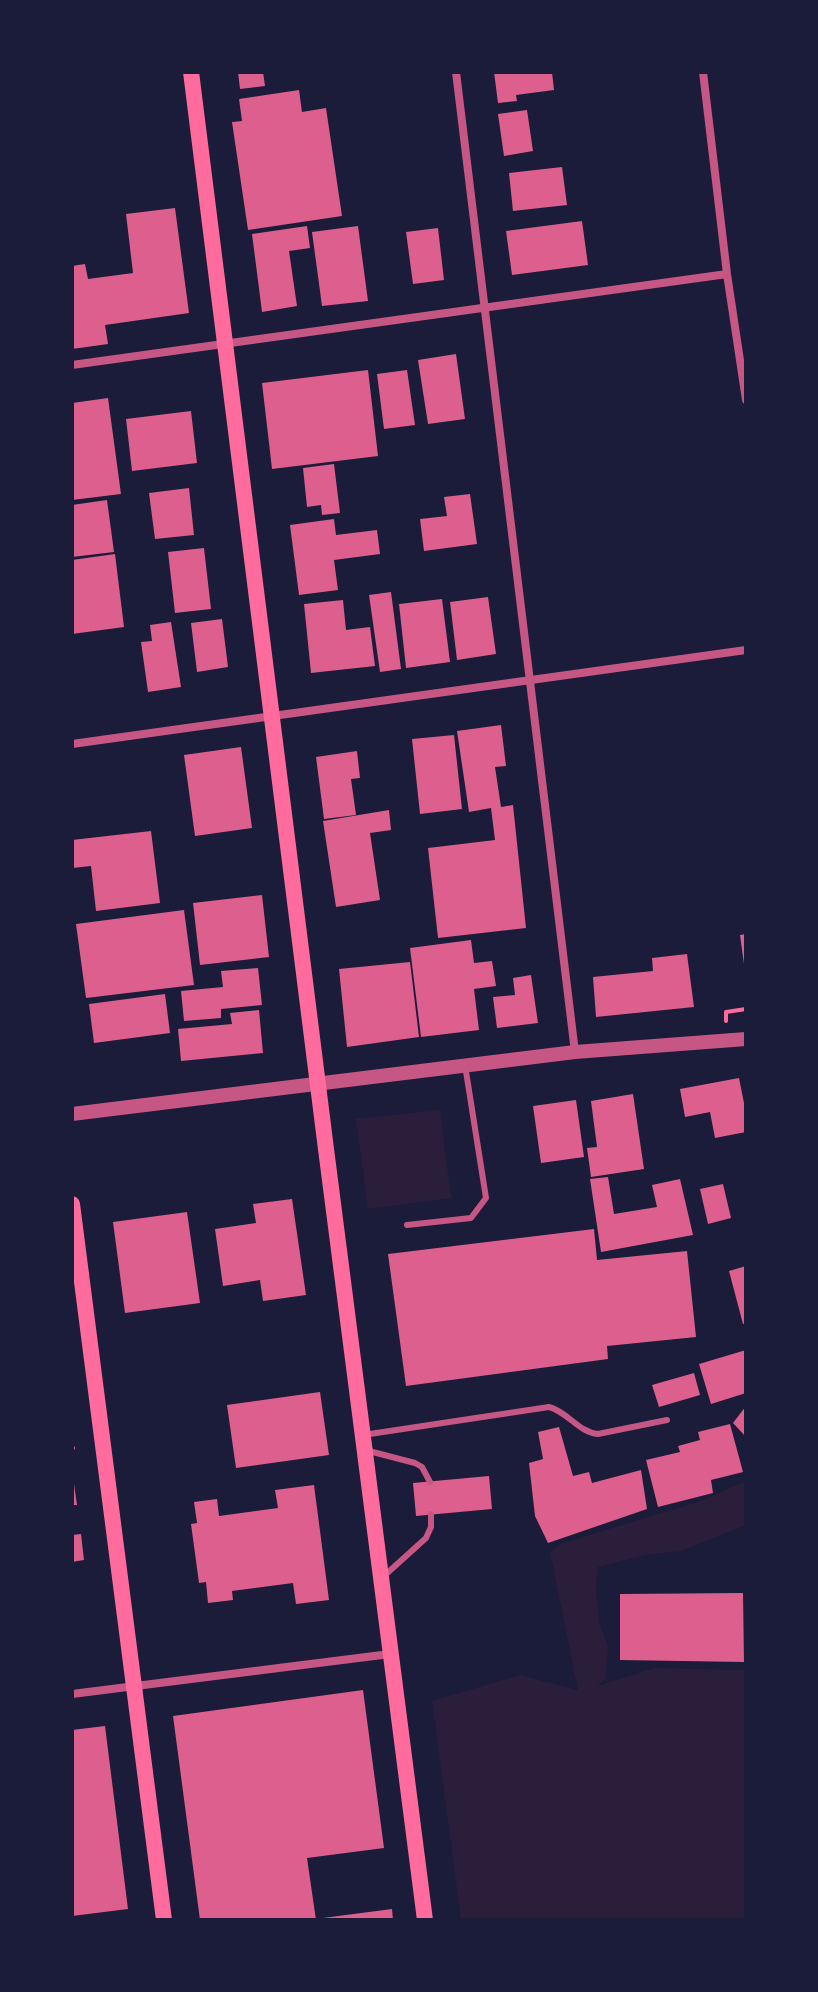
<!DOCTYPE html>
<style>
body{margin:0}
#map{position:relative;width:818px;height:1992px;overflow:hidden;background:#1b1b3a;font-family:"Golos Text",sans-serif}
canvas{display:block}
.frame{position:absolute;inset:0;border:74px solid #1b1b3a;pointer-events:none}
</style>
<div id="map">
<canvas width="818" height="1992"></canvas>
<div class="frame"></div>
</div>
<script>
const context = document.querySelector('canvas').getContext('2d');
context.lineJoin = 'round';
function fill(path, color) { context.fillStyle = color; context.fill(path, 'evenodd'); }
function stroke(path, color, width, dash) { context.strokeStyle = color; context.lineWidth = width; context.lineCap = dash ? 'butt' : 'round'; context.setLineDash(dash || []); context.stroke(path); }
const green = new Path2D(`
 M 440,1110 L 451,1198 L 368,1209 L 356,1119 Z
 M 746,1481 L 746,1525 L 681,1551 L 645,1555 L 598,1567 L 596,1587 L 599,1623 L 608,1646 L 605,1680 L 597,1686 L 655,1668 L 746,1670 L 746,1920 L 461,1920 L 432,1701 L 520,1675 L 578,1690 L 550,1552 L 560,1544 L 701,1501 Z`);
const building = new Path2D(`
 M 238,72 L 263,72 L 265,86 L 240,89 Z
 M 494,72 L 552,72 L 554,90 L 516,95 L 517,101 L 498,103 Z
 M 299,90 L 302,112 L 326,108 L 342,216 L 248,230 L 232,122 L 242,121 L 239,99 Z
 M 527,110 L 533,151 L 504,156 L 498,114 Z
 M 562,167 L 567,205 L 513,211 L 509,173 Z
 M 175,208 L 189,313 L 105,325 L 108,344 L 72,349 L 72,266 L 85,264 L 88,279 L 133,273 L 126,214 Z
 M 582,221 L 588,265 L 512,275 L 506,231 Z
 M 307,226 L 310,248 L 289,251 L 297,306 L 262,312 L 252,234 Z
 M 358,226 L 368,301 L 322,306 L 312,232 Z
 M 438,228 L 444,280 L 413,284 L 406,232 Z
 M 456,354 L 465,419 L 428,424 L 418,360 Z
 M 368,370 L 378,456 L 272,469 L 262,383 Z
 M 407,370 L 415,425 L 384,429 L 377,374 Z
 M 108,398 L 121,494 L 72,500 L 72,403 Z
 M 191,411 L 197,463 L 132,471 L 126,419 Z
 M 334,464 L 340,513 L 322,515 L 321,505 L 307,507 L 303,468 Z
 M 189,488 L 194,535 L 155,539 L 149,493 Z
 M 470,494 L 477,544 L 424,551 L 420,519 L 447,516 L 444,497 Z
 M 107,500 L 114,552 L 72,557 L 72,505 Z
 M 334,519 L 336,535 L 377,530 L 380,554 L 334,560 L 338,590 L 299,595 L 290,525 Z
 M 204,548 L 211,609 L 175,613 L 168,552 Z
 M 115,554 L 124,627 L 72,634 L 72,560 Z
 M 391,592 L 401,669 L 380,672 L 369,595 Z
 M 488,597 L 496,654 L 457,660 L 450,602 Z
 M 442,599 L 450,662 L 406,668 L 399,604 Z
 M 343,600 L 346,630 L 370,627 L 375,666 L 311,673 L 304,604 Z
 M 222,619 L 228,667 L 197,672 L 191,623 Z
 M 171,622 L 181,687 L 148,692 L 141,642 L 152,641 L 150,625 Z
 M 501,725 L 506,766 L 495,767 L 501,807 L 513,805 L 526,928 L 438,938 L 428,848 L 495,840 L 491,808 L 469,812 L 457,731 Z
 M 454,735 L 462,809 L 420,814 L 412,739 Z
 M 241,747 L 252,828 L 195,836 L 184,755 Z
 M 357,751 L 360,778 L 351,779 L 356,815 L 324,819 L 316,757 Z
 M 389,810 L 391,830 L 370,833 L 380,900 L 336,907 L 323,821 Z
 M 151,831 L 160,903 L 96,911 L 91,866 L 72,868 L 72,840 Z
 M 262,895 L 269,957 L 200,965 L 193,903 Z
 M 184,910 L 194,985 L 86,998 L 76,924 Z
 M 746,934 L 746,964 L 744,964 L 740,935 Z
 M 471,940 L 474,963 L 492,961 L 496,986 L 474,989 L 479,1030 L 421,1037 L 410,948 Z
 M 687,954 L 694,1007 L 596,1017 L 593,977 L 653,971 L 652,958 Z
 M 410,962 L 419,1037 L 347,1047 L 339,969 Z
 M 258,968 L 262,1005 L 221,1009 L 221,1018 L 184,1021 L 181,991 L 223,987 L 221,971 Z
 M 531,975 L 538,1023 L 497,1028 L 493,997 L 515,995 L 513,978 Z
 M 165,994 L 170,1033 L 94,1043 L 89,1004 Z
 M 259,1010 L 263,1053 L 181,1061 L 178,1029 L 232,1024 L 230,1013 Z
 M 739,1078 L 746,1113 L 746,1132 L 715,1138 L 710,1112 L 685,1117 L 680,1089 Z
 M 633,1094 L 644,1169 L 591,1177 L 587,1148 L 597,1147 L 591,1101 Z
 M 576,1100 L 584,1157 L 541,1163 L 533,1106 Z
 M 608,1177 L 614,1214 L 657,1207 L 652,1185 L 680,1179 L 693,1235 L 601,1252 L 590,1179 Z
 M 723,1184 L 731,1218 L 708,1224 L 700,1189 Z
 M 292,1199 L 306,1295 L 263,1301 L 260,1280 L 223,1286 L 215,1229 L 256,1223 L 253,1204 Z
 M 187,1212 L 200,1303 L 125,1313 L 113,1222 Z
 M 594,1229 L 597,1260 L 687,1251 L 696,1337 L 607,1346 L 608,1359 L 406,1386 L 388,1254 Z
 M 746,1266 L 746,1323 L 743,1324 L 729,1271 Z
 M 746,1350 L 746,1393 L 711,1404 L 699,1364 Z
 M 694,1373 L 700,1395 L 659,1407 L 652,1385 Z
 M 320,1392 L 329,1455 L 236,1468 L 227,1405 Z
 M 746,1406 L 746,1437 L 733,1423 Z
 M 730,1424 L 743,1472 L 711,1480 L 713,1493 L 658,1507 L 646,1460 L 680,1452 L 678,1446 L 700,1440 L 698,1432 Z
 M 559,1427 L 573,1476 L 589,1472 L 592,1483 L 641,1470 L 647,1509 L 548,1543 L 535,1516 L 529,1463 L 543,1459 L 538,1432 Z
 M 489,1476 L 492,1509 L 416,1516 L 413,1483 Z
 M 74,1484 L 77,1505 L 72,1505 L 72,1485 Z
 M 314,1485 L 329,1600 L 296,1604 L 293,1583 L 232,1591 L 233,1600 L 208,1603 L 206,1582 L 199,1583 L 191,1524 L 197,1523 L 194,1502 L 217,1499 L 219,1516 L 278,1508 L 275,1490 Z
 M 81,1534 L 84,1560 L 72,1562 L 72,1535 Z
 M 743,1593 L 744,1662 L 620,1660 L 620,1594 Z
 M 363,1690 L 384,1848 L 307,1858 L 316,1920 L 200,1920 L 173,1716 Z
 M 105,1726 L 128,1909 L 72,1916 L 72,1730 Z
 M 392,1909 L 393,1920 L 323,1920 L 323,1918 Z`);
const path = new Path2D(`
 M 726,1021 L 726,1012 L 746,1009
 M 72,1448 L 73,1448`);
const service = new Path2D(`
 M 407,1225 L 471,1218 L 486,1198 L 465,1065
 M 363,1435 L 549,1407 C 568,1412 578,1432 598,1434 L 667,1420
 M 365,1450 L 415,1463 L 422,1467 L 430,1482
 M 384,1576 L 426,1538 L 431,1527 L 431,1514`);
const minor = new Path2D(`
 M 456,72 L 575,1052
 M 703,72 L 727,274 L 746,400
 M 72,365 L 727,274
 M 72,744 L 746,650
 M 72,1694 L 390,1654`);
const tertiary = new Path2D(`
 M 72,1114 L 575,1052 L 746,1039`);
const secondary = new Path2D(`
 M 191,72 L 326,1149 L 425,1920
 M 72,1204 L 164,1920`);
fill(green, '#2a1e3b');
fill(building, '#dd5f8e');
stroke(path, '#ff6b9d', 4);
stroke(service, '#c65784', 6);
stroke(minor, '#c65784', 8);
stroke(tertiary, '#c65784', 14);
stroke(secondary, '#ff6b9d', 16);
</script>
